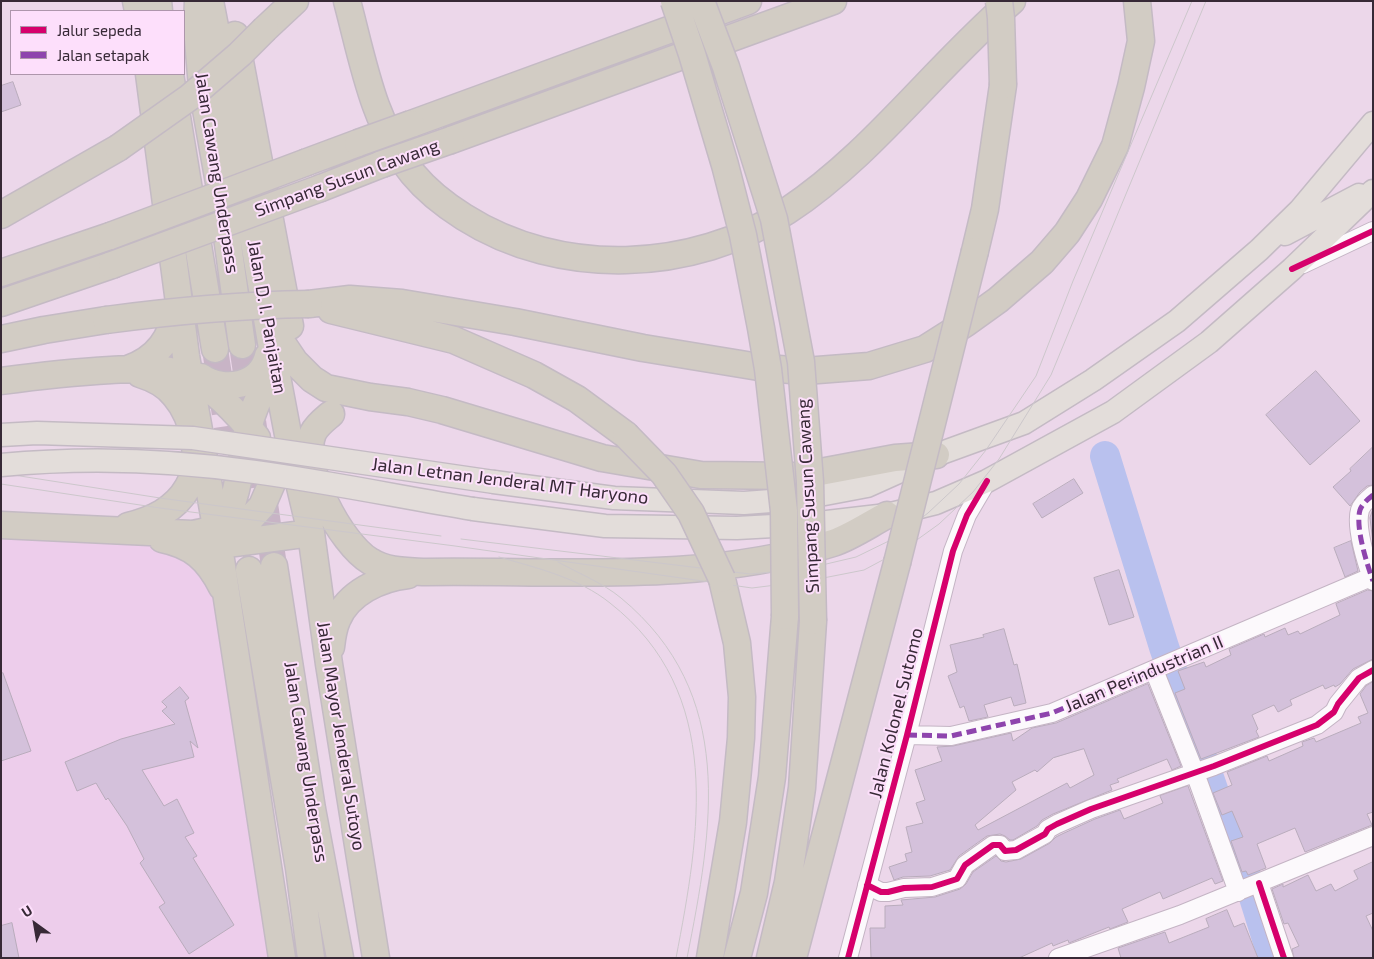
<!DOCTYPE html>
<style>
body{margin:0}
#map{position:relative;width:1374px;height:959px;overflow:hidden;background:#ecd7ea;font-family:"Exo 2",sans-serif}
canvas{display:block}
.frame{position:absolute;inset:0;border:2px solid #372936;pointer-events:none}
.legend{position:absolute;left:10px;top:10px;width:175px;height:65px;box-sizing:border-box;background:#fddffb;border:1px solid #ae96ac;margin:0;padding:6px 9px;list-style:none;font-size:15px;color:#372936}
.legend li{display:flex;align-items:center;gap:10px;height:25px}
.legend b{width:25px;border:1px solid #ae96ac}
.north{position:absolute;left:10px;top:899px;width:50px;height:50px;-webkit-text-stroke:4px #fddffb;paint-order:stroke;rotate:328deg;font-size:14px;font-weight:700;line-height:20px;text-align:center;color:#372936}
.north::after{content:'';display:block;margin:auto;width:18px;height:22px;background:#372936;clip-path:polygon(50% 0,100% 100%,50% 72%,0 100%)}
</style>
<div id="map">
<canvas width="1374" height="959"></canvas>
<div class="frame"></div>
<ul class="legend">
<li><b style="height:6px;background:#d6006c"></b>Jalur sepeda</li>
<li><b style="height:6px;background:#8e44ad"></b>Jalan setapak</li>
</ul>
<div class="north">U</div>
</div>
<script>
const context = document.querySelector('canvas').getContext('2d');
context.lineJoin = 'round';
function fill(path, color) { context.fillStyle = color; context.fill(path, 'evenodd'); }
function stroke(path, color, width, dash) { context.strokeStyle = color; context.lineWidth = width; context.lineCap = dash ? 'butt' : 'round'; context.setLineDash(dash || []); context.stroke(path); }
function drawText(font, color, halo, rows, align = 'center') {
  context.font = font + ' "Exo 2",sans-serif'; context.lineWidth = 4; context.setLineDash([]); context.textBaseline = 'middle'; context.strokeStyle = halo; context.fillStyle = color; for (const [text, x, y, turn = 0] of rows) {
    context.save(); context.translate(x, y); context.rotate((+turn || 0) * Math.PI / 180); context.textAlign = isNaN(turn) ? turn : align; if (halo) context.strokeText(text, 0, 0); context.fillText(text, 0, 0); context.restore();
  }
}
const built = new Path2D(`
 M 1,526 L 115,529 L 212,569 L 282,958 L 1,958 Z`);
const river = new Path2D(`
 M 1105,456 L 1164,647 L 1228,833 L 1252,891 L 1273,958`);
const building = new Path2D(`
 M 13,82 L 21,105 L 1,112 L 1,86 Z
 M 1316,371 L 1360,421 L 1310,465 L 1266,415 Z
 M 1373,447 L 1373,485 L 1367,486 L 1360,492 L 1350,506 L 1333,487 L 1351,471 L 1350,469 Z
 M 1074,479 L 1083,493 L 1042,518 L 1033,504 Z
 M 1373,509 L 1373,543 L 1370,518 Z
 M 1351,541 L 1358,571 L 1345,577 L 1334,548 Z
 M 1119,570 L 1134,617 L 1109,625 L 1094,578 Z
 M 1368,590 L 1373,591 L 1373,659 L 1353,669 L 1340,684 L 1335,687 L 1334,685 L 1325,689 L 1323,685 L 1290,700 L 1292,705 L 1278,712 L 1274,705 L 1252,715 L 1258,729 L 1256,731 L 1259,737 L 1201,759 L 1175,693 L 1185,689 L 1178,671 L 1204,662 L 1206,667 L 1231,655 L 1229,649 L 1264,634 L 1265,637 L 1285,628 L 1288,635 L 1298,631 L 1300,634 L 1340,615 L 1336,604 Z
 M 1004,629 L 1014,665 L 1017,664 L 1026,703 L 1014,706 L 1011,697 L 984,705 L 988,717 L 969,721 L 964,706 L 960,708 L 948,676 L 957,672 L 950,645 L 984,637 L 983,635 Z
 M 3,673 L 31,751 L 1,761 L 1,674 Z
 M 1373,682 L 1373,812 L 1367,814 L 1372,825 L 1305,852 L 1295,828 L 1257,844 L 1266,868 L 1248,875 L 1246,871 L 1242,872 L 1231,841 L 1243,837 L 1232,811 L 1222,815 L 1213,793 L 1232,785 L 1227,772 L 1267,756 L 1269,761 L 1303,746 L 1302,742 L 1314,738 L 1316,742 L 1361,723 L 1358,717 L 1368,713 L 1360,694 L 1366,686 Z
 M 1148,684 L 1181,766 L 1172,770 L 1167,759 L 1117,779 L 1119,782 L 1110,785 L 1112,790 L 1053,814 L 1042,820 L 1037,826 L 1013,840 L 1010,840 L 1005,836 L 1000,834 L 987,836 L 959,856 L 950,870 L 930,876 L 903,877 L 894,880 L 889,867 L 907,861 L 905,854 L 912,852 L 906,827 L 923,823 L 916,803 L 925,800 L 915,770 L 942,761 L 937,747 L 953,746 L 1011,733 L 1013,741 L 1032,728 L 1056,723 ZM 1084,749 L 1094,775 L 1070,788 L 1067,783 L 978,830 L 975,825 L 1016,790 L 1012,782 L 1035,770 L 1037,772 L 1053,758 Z
 M 180,687 L 189,698 L 185,701 L 198,748 L 190,741 L 194,757 L 142,770 L 164,806 L 177,799 L 194,833 L 185,837 L 197,856 L 193,858 L 234,925 L 189,954 L 159,907 L 165,903 L 140,863 L 144,859 L 127,826 L 108,798 L 106,800 L 96,783 L 77,791 L 65,762 L 121,739 L 175,724 L 162,711 L 167,707 L 162,702 Z
 M 1188,786 L 1223,881 L 1215,884 L 1212,878 L 1163,899 L 1160,892 L 1122,909 L 1128,922 L 1110,929 L 1109,927 L 1069,943 L 1068,940 L 1053,946 L 1052,943 L 1019,958 L 871,958 L 870,928 L 885,928 L 885,906 L 903,905 L 901,900 L 935,897 L 960,889 L 966,884 L 973,872 L 996,856 L 1001,861 L 1006,862 L 1021,859 L 1050,843 L 1056,837 L 1062,834 L 1095,819 L 1120,810 L 1124,819 L 1163,803 L 1160,796 Z
 M 1373,862 L 1373,913 L 1366,916 L 1373,931 L 1373,958 L 1294,958 L 1292,949 L 1299,946 L 1288,923 L 1284,924 L 1272,889 L 1283,884 L 1283,887 L 1308,875 L 1316,891 L 1331,884 L 1335,891 L 1358,879 L 1354,871 Z
 M 1227,910 L 1234,927 L 1244,923 L 1258,958 L 1121,958 L 1118,948 L 1165,932 L 1169,943 L 1209,927 L 1206,919 Z
 M 12,923 L 19,958 L 1,958 L 1,926 Z`);
const highwayTunnel = new Path2D(`
 M 242,345 L 274,566
 M 215,349 L 233,468`);
const minor = new Path2D(`
 M 1303,264 L 1373,231
 M 1373,495 C 1368,499 1362,504 1360,510 C 1355,527 1367,564 1373,581
 M 1154,670 L 1195,773 L 1238,892
 M 907,735 L 951,736 L 1052,713 L 1371,577
 M 1259,883 L 1284,958
 M 867,885 L 881,892 L 888,892 L 904,888 L 932,887 L 957,879 L 965,865 L 993,845 L 1000,845 L 1005,851 L 1016,850 L 1045,834 L 1048,829 L 1057,824 L 1091,809 L 1214,766 L 1317,725 L 1334,712 L 1338,704 L 1359,678 L 1373,670
 M 848,958 L 907,735 L 953,551 L 967,515 L 987,481
 M 1058,958 L 1180,915 L 1373,836`);
const major = new Path2D(`
 M 1285,234 L 1359,195
 M 494,482 L 614,498 L 744,503 L 798,499 L 867,486 L 936,455 L 1024,423 L 1093,380 L 1177,321 L 1259,250 L 1300,210 L 1373,123
 M 473,509 L 605,526 L 737,528 L 810,524 L 887,515 L 936,503 L 987,481 L 1113,412 L 1209,342 L 1292,269 L 1373,191`);
const highway = new Path2D(`
 M 136,1 L 138,11
 M 158,1 L 159,11
 M 198,1 L 197,27 L 202,87 L 221,194 L 242,345
 M 210,1 L 236,135 L 275,366 L 290,445 L 311,533 L 329,664 L 376,958
 M 347,1 C 363,61 373,124 413,174 C 427,191 445,205 464,217 C 560,278 693,273 787,211 C 872,155 935,67 1012,1
 M 265,29 L 295,1
 M 235,35 L 290,326
 M 149,74 L 186,356 L 216,527 L 282,958
 M 170,74 L 215,349
 M 411,124 L 748,1
 M 451,140 L 833,1
 M 307,162 L 358,143
 M 321,188 L 382,164
 M 1,215 L 118,148
 M 975,251 L 985,209 L 1003,85
 M 1,273 L 110,236
 M 1,303 L 112,265
 M 309,304 L 350,299 L 402,303 L 515,322 L 643,348 L 765,368 L 805,371 L 869,366 L 925,349 L 966,323 L 998,300 L 1042,262 L 1067,233 L 1089,199 L 1115,146 L 1131,87 L 1141,41 L 1137,1
 M 331,310 L 454,340 L 534,375 L 577,399 L 626,435
 M 272,328 L 295,362 L 312,379 L 326,388 L 370,397 L 408,402 L 442,410 L 602,458 L 701,475 L 799,476 L 895,458 L 936,455
 M 1,339 L 44,330 L 106,320
 M 128,369 C 156,359 173,338 175,308
 M 201,377 C 224,393 261,386 268,356
 M 1,381 C 38,376 74,372 111,370 C 136,369 166,366 190,377 C 217,390 239,415 257,438
 M 331,414 C 324,420 317,425 313,433 C 299,466 341,544 370,561 C 387,572 407,571 426,572 C 561,570 702,584 833,543 C 851,537 870,524 887,515
 M 1,525 L 192,534 C 205,532 217,529 225,518 C 238,500 242,453 248,429 C 253,407 264,386 275,366
 M 128,526 C 152,520 175,510 188,487 C 203,461 194,418 175,396 C 166,384 153,378 140,374
 M 162,539 C 192,545 208,559 222,587
 M 218,545 L 249,520 L 262,506 L 285,453
 M 219,545 L 311,533
 M 274,566 L 312,809 L 340,958
 M 249,570 L 299,868 L 311,958
 M 331,647 C 332,638 333,629 337,620 C 348,593 380,578 408,575
 M 710,958 L 733,822 L 741,738 L 742,697 L 737,643 L 722,579
 M 737,958 L 754,893 L 772,777 L 785,616
 M 770,958 L 788,882 L 802,788 L 813,621
 M 793,958 L 897,563`);
const tram = new Path2D(`
 M 1,473 L 160,498 L 441,536
 M 1,484 L 160,508 L 455,546 L 752,588 L 808,581 L 864,570 L 907,547 L 939,524 L 973,492 L 999,459 L 1051,375 L 1206,1
 M 461,539 L 750,574 L 805,569 L 856,557 L 897,537 L 928,513 L 959,484 L 986,450 L 1036,376 L 1073,281 L 1192,1
 M 499,557 C 537,568 579,578 610,603 C 725,693 700,833 676,958
 M 558,562 C 578,573 603,583 621,598 C 737,694 713,827 687,958`);
const majorBridge = new Path2D(`
 M 1,435 L 37,433 L 193,438 L 494,482
 M 1,465 C 85,457 172,460 255,472 C 328,482 401,497 473,509`);
const highwayBridge = new Path2D(`
 M 674,1 L 692,54 L 725,165 L 743,235 L 761,328 L 768,369 L 784,511 L 785,616
 M 701,1 L 726,67 L 774,219 L 801,362 L 810,482 L 813,621
 M 999,1 L 1001,18 L 1003,85
 M 358,143 L 411,124
 M 118,148 L 190,97 L 240,54 L 265,29
 M 382,164 L 451,140
 M 110,236 L 307,162
 M 112,265 L 321,188
 M 106,320 C 173,311 241,305 309,304
 M 626,435 L 664,474 L 691,513 L 722,579
 M 897,563 L 975,251`);
const quiet = new Path2D(`
 M 1373,495 C 1368,499 1362,504 1360,510 C 1355,527 1367,564 1373,581
 M 907,735 L 951,736 L 1052,713 L 1154,670`);
const cycleway = new Path2D(`
 M 1292,269 L 1373,231
 M 1259,883 L 1284,958
 M 867,885 L 881,892 L 888,892 L 904,888 L 932,887 L 957,879 L 965,865 L 993,845 L 1000,845 L 1005,851 L 1016,850 L 1045,834 L 1048,829 L 1057,824 L 1091,809 L 1214,766 L 1317,725 L 1334,712 L 1338,704 L 1359,678 L 1373,670
 M 848,958 L 907,735 L 953,551 L 967,515 L 987,481`);
const streetNames = [
 ["Jalan Cawang Underpass",217,173,81],
 ["Simpang Susun Cawang",347,178,-20],
 ["Jalan D. I. Panjaitan",267,317,80],
 ["Jalan Letnan Jenderal MT Haryono",510,481,7],
 ["Simpang Susun Cawang",808,496,-93],
 ["Jalan Perindustrian II",1144,674,-23],
 ["Jalan Kolonel Sutomo",896,713,-76],
 ["Jalan Mayor Jenderal Sutoyo",341,736,81],
 ["Jalan Cawang Underpass",306,762,81]
];
fill(built, '#edcdeb');
stroke(river, '#b9c1ee', 30);
fill(building, '#d4c1db');
stroke(building, '#b9acbc', 1);
stroke(highwayTunnel, '#c8b4c6', 26, [26, 13]);
stroke(minor, '#c4b4c4', 20);
stroke(major, '#c4bac4', 25);
stroke(highway, '#c4bac4', 29);
stroke(minor, '#fcf9fc', 18);
stroke(major, '#e3ddda', 22);
stroke(highway, '#d2ccc4', 26);
stroke(tram, '#ccc7cb', 1);
stroke(majorBridge, '#c4bac4', 25, []);
stroke(highwayBridge, '#c4bac4', 29, []);
stroke(majorBridge, '#e3ddda', 22);
stroke(highwayBridge, '#d2ccc4', 26);
stroke(quiet, '#8e44ad', 5, [10, 5]);
stroke(cycleway, '#d6006c', 6);
drawText('18px', '#372936', '#fddffb', streetNames);
</script>
